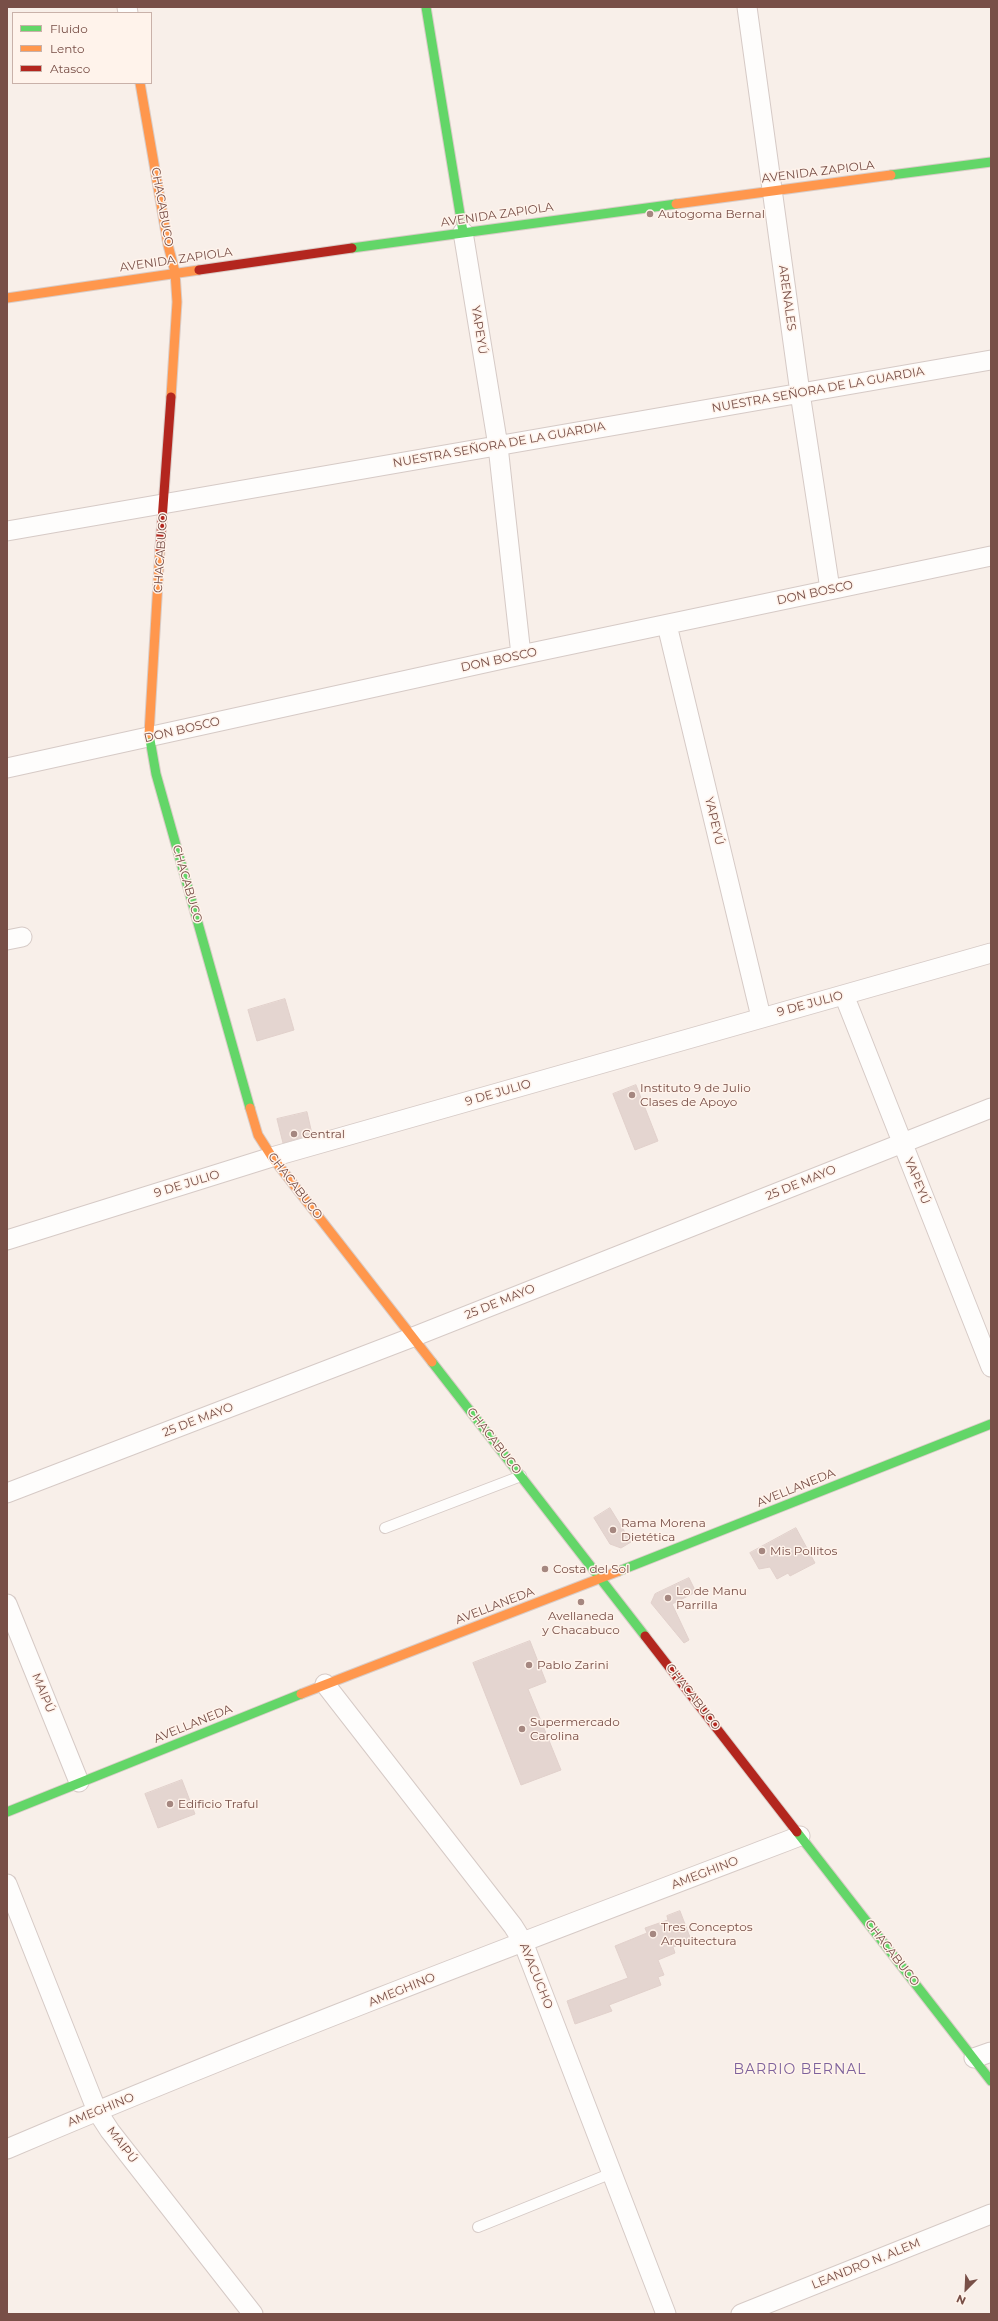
<!DOCTYPE html>
<meta charset="utf-8">
<style>
body{margin:0}
#map{position:relative;width:998px;height:2321px;overflow:hidden;background:#f8efe9;font-family:Montserrat,sans-serif}
canvas{display:block}
.frame{position:absolute;inset:0;border:8px solid #784f47;pointer-events:none}
.legend{position:absolute;left:12px;top:12px;width:140px;height:72px;box-sizing:border-box;background:#fff3eb;border:1px solid #c9b1a9;margin:0;padding:5px 7px;list-style:none;font-size:12px;color:#784f47}
.legend li{display:flex;align-items:center;gap:8px;height:20px}
.legend b{width:20px;border:1px solid #c9b1a9}
.north{position:absolute;left:946px;top:2269px;width:40px;height:40px;-webkit-text-stroke:3px #fff3eb;paint-order:stroke;rotate:204deg;font-size:11px;font-weight:700;line-height:16px;text-align:center;color:#784f47}
.north::after{content:'';display:block;margin:auto;width:14px;height:18px;background:#784f47;clip-path:polygon(50% 0,100% 100%,50% 72%,0 100%)}
</style>
<div id="map">
<canvas width="998" height="2321"></canvas>
<div class="frame"></div>
<ul class="legend">
<li><b style="height:5px;background:#63d668"></b>Fluido</li>
<li><b style="height:5px;background:#ff974d"></b>Lento</li>
<li><b style="height:5px;background:#b3261e"></b>Atasco</li>
</ul>
<div class="north">N</div>
</div>
<script>
const context = document.querySelector('canvas').getContext('2d');
context.lineJoin = 'round';
function fill(path, color) { context.fillStyle = color; context.fill(path, 'evenodd'); }
function stroke(path, color, width, dash) { context.strokeStyle = color; context.lineWidth = width; context.lineCap = dash ? 'butt' : 'round'; context.setLineDash(dash || []); context.stroke(path); }
function drawText(font, color, halo, rows, align = 'center') {
  context.font = font + ' Montserrat,sans-serif'; context.lineWidth = 3; context.setLineDash([]); context.textBaseline = 'middle'; context.strokeStyle = halo; context.fillStyle = color; for (const [text, x, y, turn = 0] of rows) {
    context.save(); context.translate(x, y); context.rotate((+turn || 0) * Math.PI / 180); context.textAlign = isNaN(turn) ? turn : align; if (halo) context.strokeText(text, 0, 0); context.fillText(text, 0, 0); context.restore();
  }
}
const building = new Path2D(`
 M 285,999 L 294,1030 L 257,1041 L 248,1010 Z
 M 636,1085 L 658,1141 L 635,1150 L 613,1094 Z
 M 307,1112 L 312,1134 L 283,1143 L 277,1119 Z
 M 610,1508 L 631,1542 L 621,1548 L 610,1544 L 594,1518 Z
 M 796,1528 L 815,1563 L 790,1576 L 788,1573 L 777,1579 L 770,1567 L 759,1569 L 750,1553 Z
 M 689,1578 L 696,1592 L 672,1604 L 689,1640 L 684,1643 L 651,1603 L 655,1594 Z
 M 530,1641 L 546,1682 L 528,1689 L 561,1770 L 521,1785 L 473,1663 Z
 M 182,1780 L 195,1814 L 158,1828 L 145,1794 Z
 M 680,1911 L 691,1940 L 673,1947 L 675,1953 L 658,1960 L 664,1975 L 658,1977 L 661,1985 L 609,2005 L 612,2011 L 575,2024 L 567,2001 L 628,1978 L 615,1946 L 647,1933 L 645,1928 L 668,1920 L 667,1916 Z`);
const lane = new Path2D(`
 M 385,1528 L 521,1476
 M 478,2227 L 612,2173`);
const street = new Path2D(`
 M 127,7 L 128,13
 M 747,7 L 800,393 L 830,589
 M 463,232 L 498,446 L 521,655
 M 7,531 L 991,360
 M 667,625 L 761,1017
 M 7,768 L 521,655 L 991,556
 M 7,940 L 22,937
 M 844,995 L 991,1367
 M 7,1240 L 272,1157 L 991,953
 M 7,1493 L 413,1337 L 991,1108
 M 7,1604 L 79,1782
 M 325,1684 L 513,1926 L 523,1942 L 666,2314
 M 7,1884 L 97,2111 L 110,2131 L 253,2314
 M 974,2058 L 991,2052
 M 7,2149 C 268,2038 535,1937 800,1836
 M 741,2314 L 991,2214`);
const fast = new Path2D(`
 M 426,7 L 463,232
 M 891,175 L 991,162
 M 352,248 L 676,204
 M 149,734 L 156,774 L 250,1108
 M 432,1362 L 645,1636
 M 619,1571 L 991,1424
 M 7,1812 L 301,1694
 M 797,1832 L 991,2081`);
const slow = new Path2D(`
 M 140,83 L 168,245 L 175,272 L 177,302 L 171,397
 M 676,204 L 891,175
 M 7,298 L 199,270
 M 149,734 L 160,548
 M 250,1108 L 258,1135 L 272,1157 L 432,1362
 M 301,1694 L 619,1571`);
const jam = new Path2D(`
 M 199,270 L 352,248
 M 160,548 L 171,397
 M 645,1636 L 797,1832`);
const markers = [
 [650,214,4,"#a58780"],
 [632,1095,4,"#a58780"],
 [294,1134,4,"#a58780"],
 [613,1530,4,"#a58780"],
 [762,1551,4,"#a58780"],
 [545,1569,4,"#a58780"],
 [668,1598,4,"#a58780"],
 [581,1602,4,"#a58780"],
 [529,1665,4,"#a58780"],
 [522,1729,4,"#a58780"],
 [170,1804,4,"#a58780"],
 [653,1934,4,"#a58780"]
];
const streetNames = [
 ["AVENIDA ZAPIOLA",818,172,-7],
 ["CHACABUCO",162,207,80],
 ["AVENIDA ZAPIOLA",497,215,-8],
 ["AVENIDA ZAPIOLA",176,260,-8],
 ["ARENALES",787,298,82],
 ["YAPEYÚ",479,330,81],
 ["NUESTRA SEÑORA DE LA GUARDIA",818,390,-10],
 ["NUESTRA SEÑORA DE LA GUARDIA",499,445,-10],
 ["CHACABUCO",161,553,-86],
 ["DON BOSCO",815,593,-12],
 ["DON BOSCO",499,660,-12],
 ["DON BOSCO",182,730,-13],
 ["YAPEYÚ",714,821,77],
 ["CHACABUCO",187,884,74],
 ["9 DE JULIO",810,1004,-15],
 ["9 DE JULIO",498,1093,-16],
 ["YAPEYÚ",917,1181,68],
 ["25 DE MAYO",801,1183,-22],
 ["9 DE JULIO",187,1184,-17],
 ["CHACABUCO",295,1186,52],
 ["25 DE MAYO",500,1302,-22],
 ["25 DE MAYO",198,1420,-21],
 ["CHACABUCO",494,1441,52],
 ["AVELLANEDA",796,1488,-22],
 ["AVELLANEDA",495,1606,-21],
 ["MAIPÚ",43,1693,68],
 ["CHACABUCO",693,1697,52],
 ["AVELLANEDA",193,1724,-22],
 ["AMEGHINO",705,1873,-21],
 ["CHACABUCO",892,1953,52],
 ["AYACUCHO",536,1976,68],
 ["AMEGHINO",402,1990,-22],
 ["AMEGHINO",101,2110,-22],
 ["MAIPÚ",122,2145,53],
 ["LEANDRO N. ALEM",866,2264,-22]
];
const poiNames = [
 ["Autogoma Bernal",658,214],
 ["Instituto 9 de Julio",640,1088],
 ["Clases de Apoyo",640,1102],
 ["Central",302,1134],
 ["Rama Morena",621,1523],
 ["Dietética",621,1537],
 ["Mis Pollitos",770,1551],
 ["Costa del Sol",553,1569],
 ["Lo de Manu",676,1591],
 ["Parrilla",676,1605],
 ["Avellaneda",581,1616,"center"],
 ["y Chacabuco",581,1630,"center"],
 ["Pablo Zarini",537,1665],
 ["Supermercado",530,1722],
 ["Carolina",530,1736],
 ["Edificio Traful",178,1804],
 ["Tres Conceptos",661,1927],
 ["Arquitectura",661,1941]
];
const quarterNames = [
 ["BARRIO BERNAL",800,2070]
];
fill(building, '#e4d5d0');
stroke(building, '#e1d0cb', 1);
stroke(lane, '#d6cac6', 12);
stroke(street, '#d6cac6', 21);
stroke(fast, '#d9ccc7', 11);
stroke(slow, '#d9ccc7', 11);
stroke(jam, '#d9ccc7', 11);
stroke(lane, '#fefdfc', 10);
stroke(street, '#fefdfc', 19);
stroke(fast, '#63d668', 9);
stroke(slow, '#ff974d', 9);
stroke(jam, '#b3261e', 9);
for (const [x, y, r, color] of markers) { const dot = new Path2D(); dot.arc(x, y, r, 0, 2 * Math.PI); context.fillStyle = color; context.fill(dot); stroke(dot, '#fff3eb', 1.5); }
drawText('12px', '#784f47', '#fff3eb', streetNames);
drawText('12px', '#784f47', '#fff3eb', poiNames, 'left');
context.letterSpacing = '1px';
drawText('14px', '#7d629c', '#fff3eb', quarterNames);
context.letterSpacing = '0px';
</script>
